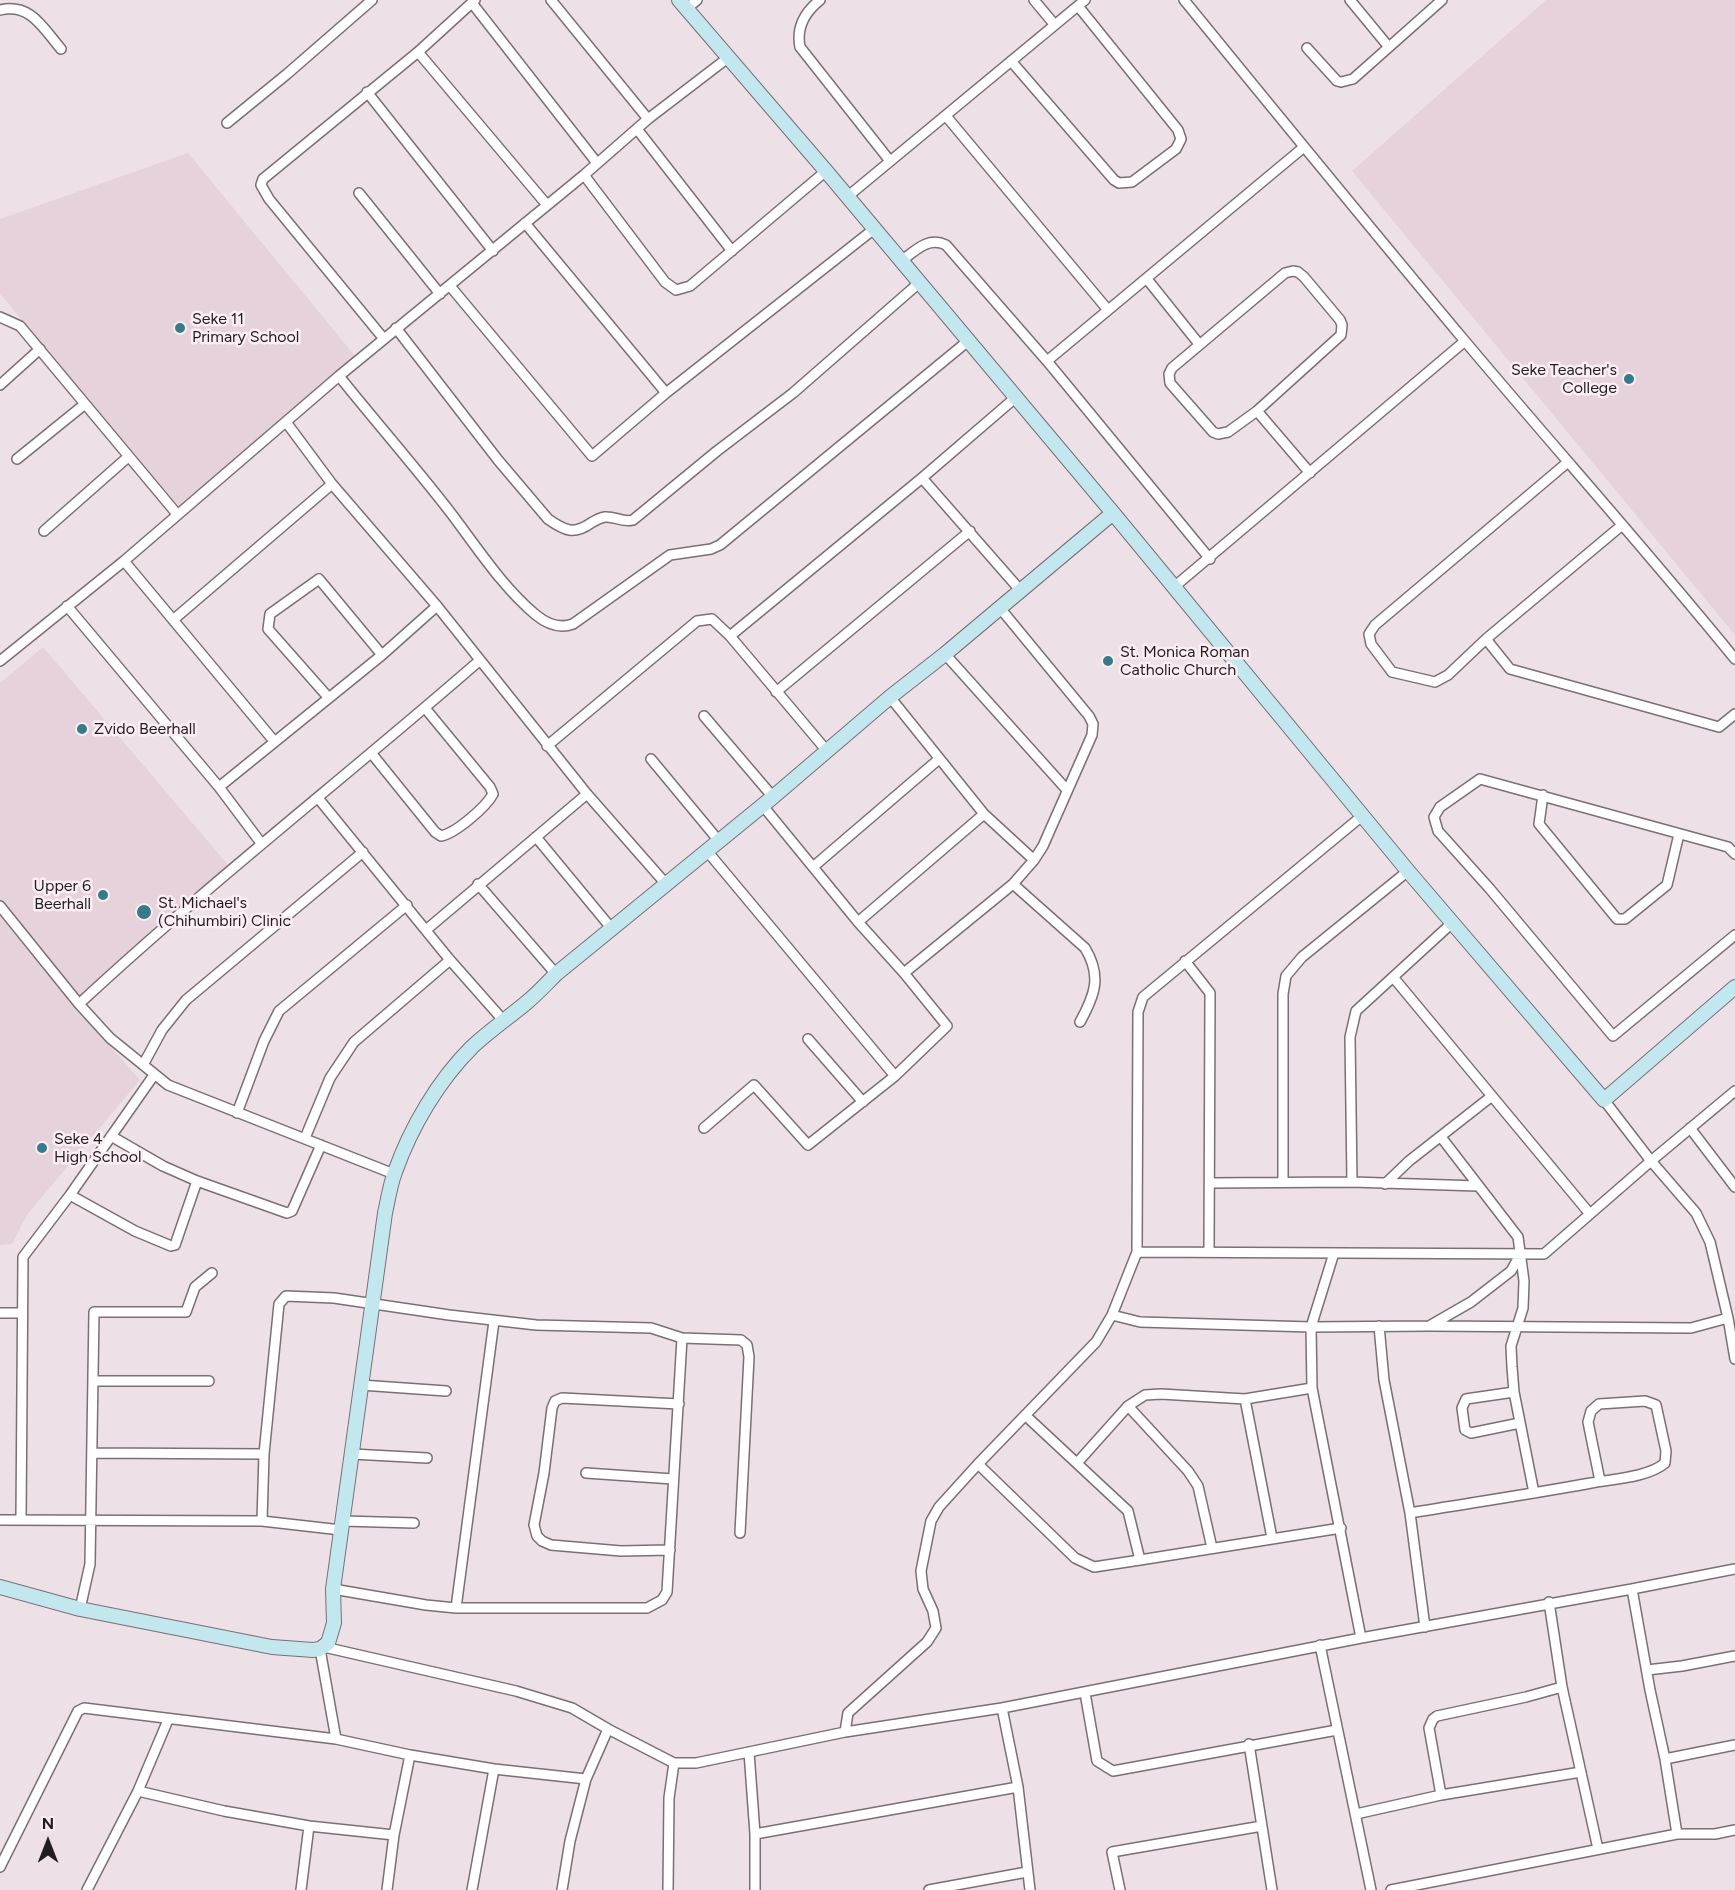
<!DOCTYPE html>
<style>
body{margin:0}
#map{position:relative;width:1735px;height:1890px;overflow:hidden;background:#ede0e6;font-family:Figtree,sans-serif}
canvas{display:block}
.north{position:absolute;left:18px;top:1812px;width:60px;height:60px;-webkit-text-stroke:4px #faedf3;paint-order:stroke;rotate:0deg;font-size:16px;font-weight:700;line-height:24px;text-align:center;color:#221e20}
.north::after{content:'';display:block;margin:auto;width:21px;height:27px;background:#221e20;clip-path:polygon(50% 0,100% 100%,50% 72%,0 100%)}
</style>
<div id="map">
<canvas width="1735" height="1890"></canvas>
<div class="north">N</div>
</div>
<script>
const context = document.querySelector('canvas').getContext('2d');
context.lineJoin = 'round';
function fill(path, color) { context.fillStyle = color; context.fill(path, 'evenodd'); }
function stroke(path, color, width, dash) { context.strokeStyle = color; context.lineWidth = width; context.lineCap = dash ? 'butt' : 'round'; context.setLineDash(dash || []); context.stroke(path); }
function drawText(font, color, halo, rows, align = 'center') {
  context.font = font + ' Figtree,sans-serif'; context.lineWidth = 5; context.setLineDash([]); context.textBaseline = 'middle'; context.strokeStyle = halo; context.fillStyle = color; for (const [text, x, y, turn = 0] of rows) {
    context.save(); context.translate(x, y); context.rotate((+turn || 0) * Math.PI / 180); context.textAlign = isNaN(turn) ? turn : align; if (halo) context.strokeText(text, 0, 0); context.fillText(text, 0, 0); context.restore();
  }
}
const built = new Path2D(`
 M 1546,0 L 1735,0 L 1735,635 L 1352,171 Z
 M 188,153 L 360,362 L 184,512 L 0,294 L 0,219 Z
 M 43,647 L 234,872 L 75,1006 L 140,1080 L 27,1215 L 12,1244 L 0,1245 L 0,683 Z`);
const street = new Path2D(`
 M 551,0 L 648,119
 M 820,0 C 805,12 796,27 800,47 L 890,161
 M 1034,0 L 1054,24
 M 1184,0 C 1277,114 1370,228 1464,340 C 1554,447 1647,551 1735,659
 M 1350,0 L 1388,46
 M 472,3 L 597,163
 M 686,9 L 697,0
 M 0,10 C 31,3 43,28 61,49
 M 1307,48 L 1337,81 L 1341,82 L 1353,79 L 1442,0
 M 418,52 L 547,205
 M 1011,61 L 1114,180 L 1119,183 L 1132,182 L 1176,149 L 1181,139 L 1178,130 L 1078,6
 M 367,92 L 493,251
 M 946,116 L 1108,310
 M 227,123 L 287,74 L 372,0
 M 637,129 L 732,251
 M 584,175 L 665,282 L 676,290 L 690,286 L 826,171
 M 359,193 L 440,294
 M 847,197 L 1085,0
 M 525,223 L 666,393
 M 900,262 C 915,251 928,236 946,245 L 1047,361 L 1210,559
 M 1293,271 L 1298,272 L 1304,277 L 1340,320 L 1342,325 L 1341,335 L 1257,411 L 1228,432 L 1218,434 L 1213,432 L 1170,383 L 1169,374 L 1172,368 L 1285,273 Z
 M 1147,279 L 1199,344
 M 450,286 L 592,456 L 666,393 L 874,229
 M 0,317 L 20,326 L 177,514
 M 396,328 L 498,460 L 548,519 C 565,531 574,535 591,523 C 596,520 599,518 605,517 C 615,516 623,523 633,520 L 717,451 L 793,393 L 919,283
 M 384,339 L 269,199 L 261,185 L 263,179 L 418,52 L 475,0
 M 1047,361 L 1304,147
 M 339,376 C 375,421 412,463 447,508 C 475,544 501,586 536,615 C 547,624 559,629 573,624 L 670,555 L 711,549 L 720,545 L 968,341
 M 0,385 L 40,349
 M 1257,411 L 1310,473
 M 286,422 L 332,484 L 437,606 L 587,794 L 666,884
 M 17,459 L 85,404
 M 1568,462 L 1375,625 L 1369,634 L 1371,644 L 1392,672 L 1435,682 L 1448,675 L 1486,639 L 1621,526
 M 922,478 L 1021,591
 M 44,531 L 128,457
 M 124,561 L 274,741
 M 1174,587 L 1465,341
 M 67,606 L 219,787 L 261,843
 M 173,620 L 332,484
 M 730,636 L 922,478 L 1015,398
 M 1486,639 L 1510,669 L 1719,727 L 1735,714
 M 945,654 L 1067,790
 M 0,661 L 124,561 L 339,376 L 584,175 L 648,119 L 729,57
 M 776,692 L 970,531
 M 328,697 L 268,629 L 270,614 L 319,579 L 382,655
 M 890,697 L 984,814 L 1034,860
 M 704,716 L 773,797
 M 547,746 L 697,621 L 712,619 L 730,636 L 827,751
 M 372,754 L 435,832 L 441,836 C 456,833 486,807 493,794 L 490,787 L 425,708
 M 651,759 L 719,841
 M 219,787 L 382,655 L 437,606
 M 1543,795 L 1539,824 L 1617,919 L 1625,919 L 1667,885 L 1679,834
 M 318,798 L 450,960 L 503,1020
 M 536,837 L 612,929
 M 707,851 L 895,1076 L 947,1026 L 904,973 L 858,922 L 763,806
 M 1735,854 L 1728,847 L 1480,779 L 1440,807 L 1434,817 L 1438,831 L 1490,889 L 1613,1036 L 1735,935
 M 813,867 L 939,759
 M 478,884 L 556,974
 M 1013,884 L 1085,948 C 1102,976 1095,995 1080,1022
 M 0,906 L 79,1004 L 110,1038 L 168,1085 L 394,1174
 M 858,922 L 984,814
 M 426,930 L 587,794
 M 1185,961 L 1210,993 L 1209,1252
 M 904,973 L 1013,884 L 1034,860 L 1043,846 L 1092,735 L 1093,724 L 1089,716 L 1000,608
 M 1393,977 L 1590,1214
 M 79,1004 C 208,884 347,776 479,661
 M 808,1039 L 863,1102
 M 143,1065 L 162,1030 L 186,1000 L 363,852
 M 1604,1100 L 1651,1161 L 1696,1213 L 1710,1242 L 1728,1318 L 1735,1359
 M 237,1113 L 264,1041 L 279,1011 L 407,905
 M 704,1128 L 754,1085 L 808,1145 L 895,1076
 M 1690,1128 L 1735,1187
 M 111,1136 L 163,1166 L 197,1181 L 287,1213 L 292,1211 L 321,1145
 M 1441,1137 L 1518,1237 L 1524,1281 L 1523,1308 L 1511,1346 L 1512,1367 L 1514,1392 L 1534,1493
 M 305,1138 L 330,1078 L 354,1042 L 450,960
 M 1283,1182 L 1283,994 L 1286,976 L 1302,957 L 1408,871
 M 1352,1182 L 1350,1037 L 1356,1011 L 1452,923
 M 1211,1183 L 1352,1182 L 1478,1186
 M 1385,1184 L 1409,1161 L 1492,1096
 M 70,1195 L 135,1231 L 171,1246 L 175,1245 L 197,1181
 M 1137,1252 L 1544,1254 L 1651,1161 L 1735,1091
 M 1334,1253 L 1311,1327 L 1312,1388 L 1361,1638
 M 0,1313 L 21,1313
 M 1112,1315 L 1140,1322 L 1311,1327 L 1430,1326 L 1691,1328 L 1728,1318
 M 1431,1325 L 1471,1302 L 1511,1271 L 1520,1255
 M 1379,1326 L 1384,1380 L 1410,1513 C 1470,1503 1531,1494 1591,1483 C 1613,1479 1649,1477 1665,1463 L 1666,1451 L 1656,1405 L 1645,1401 L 1599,1404 L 1591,1411 L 1588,1422 L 1600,1481
 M 682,1338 L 741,1340 L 747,1345 L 749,1357 L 740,1533
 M 94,1381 L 209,1381
 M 361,1385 L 446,1391
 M 1514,1392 L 1466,1399 L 1462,1408 L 1465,1430 L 1471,1433 L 1520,1423
 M 1245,1399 L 1272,1538
 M 1128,1406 L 1188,1471 L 1198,1486 L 1212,1548
 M 92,1453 L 264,1454
 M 352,1454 L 427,1458
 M 1077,1463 L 1128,1406 L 1145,1395 L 1161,1394 L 1245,1399 L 1312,1388
 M 978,1464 L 1075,1558 L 1094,1567 L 1140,1560 L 1128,1511 L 1025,1415
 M 586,1473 L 673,1479
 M 1410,1513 L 1425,1627
 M 21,1519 L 23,1257 L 70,1195 L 154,1075
 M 0,1520 L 262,1521 L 341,1530
 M 262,1521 L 264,1454 L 279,1304 L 286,1296 L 334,1298 L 449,1315 L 536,1325 L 651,1328 L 682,1338 L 667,1592 L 662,1600 L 647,1608 L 456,1608 L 426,1605 L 333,1589
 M 343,1521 L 414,1523
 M 670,1550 L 621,1551 L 551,1545 L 542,1541 L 537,1536 L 534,1525 L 544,1473 L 552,1408 L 555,1401 L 562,1398 L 679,1404
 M 1140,1560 L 1341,1528
 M 1549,1602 L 1562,1687 L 1598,1849
 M 456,1608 L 494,1321
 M 80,1609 L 90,1564 L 94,1312 L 186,1312 L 195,1287 L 212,1273
 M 1320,1645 L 1371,1890
 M 324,1647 L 516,1691 L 572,1708 L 608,1729 L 674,1763 L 696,1763 L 845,1732 L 1002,1708 L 1361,1638 L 1632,1589
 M 320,1649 L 336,1739
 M 1647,1670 L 1682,1666 L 1735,1656
 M 1085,1693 L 1097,1761 L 1113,1771 L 1337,1730
 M 1002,1708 L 1018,1787 L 1030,1890
 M 845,1732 L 848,1713 L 927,1642 L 936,1628 L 933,1611 L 923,1589 L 921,1571 L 931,1521 L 939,1507 L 978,1464 L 1096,1342 L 1112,1315 L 1137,1252 L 1138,1012 L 1143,997 L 1362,816
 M 1249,1744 L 1272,1890
 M 749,1752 L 755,1834 L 755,1890
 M 1665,1759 L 1735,1745
 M 138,1791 L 224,1811 L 309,1826 L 394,1835 L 410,1755
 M 1441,1795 L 1429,1728 L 1433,1719 L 1437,1716 L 1526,1697 L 1562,1687
 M 1356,1814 L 1441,1795 L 1581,1772
 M 755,1834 L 1018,1787
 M 1677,1834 L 1665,1759 L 1650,1690 L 1632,1589 L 1735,1569
 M 0,1867 L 78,1711 L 84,1708 L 336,1739 L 410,1755 L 494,1769 L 586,1779 L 608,1729
 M 87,1890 L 138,1791 L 168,1720
 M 301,1890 L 309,1826
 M 387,1890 L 394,1835
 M 472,1890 L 494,1769
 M 562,1890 L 570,1841 L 586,1779
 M 668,1890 L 669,1798 L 674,1763
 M 929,1890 L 1027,1872
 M 1120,1890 L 1112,1852 L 1262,1826
 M 1391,1890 L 1677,1834 L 1715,1834 L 1735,1830`);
const secondary = new Path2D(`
 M 679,0 L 826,171 L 1113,513 L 1408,871 L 1604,1100 L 1735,987
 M 0,1587 L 80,1609 L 272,1647 L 313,1650 L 320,1649 L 328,1643 L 334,1623 L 333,1589 L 385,1213 C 388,1200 390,1185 395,1172 C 411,1127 438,1081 472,1047 C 489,1031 508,1018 526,1003 C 537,994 546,984 556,974 L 773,797 L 890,697 L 945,654 L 1113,513`);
const markers = [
 [180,328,6,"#377b8b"],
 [1629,379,6,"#377b8b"],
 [1108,661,6,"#377b8b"],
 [82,729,6,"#377b8b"],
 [103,895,6,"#377b8b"],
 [144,912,8,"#377b8b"],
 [42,1148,6,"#377b8b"]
];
const poiNames = [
 ["Seke 11",192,319],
 ["Primary School",192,337],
 ["Seke Teacher's",1617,370,"right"],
 ["College",1617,388,"right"],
 ["St. Monica Roman",1120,652],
 ["Catholic Church",1120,670],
 ["Zvido Beerhall",94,729],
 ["Upper 6",91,886,"right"],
 ["Beerhall",91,904,"right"],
 ["St. Michael's",158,903],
 ["(Chihumbiri) Clinic",158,921],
 ["Seke 4",54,1139],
 ["High School",54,1157]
];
fill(built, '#e6d2db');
stroke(street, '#7a6f74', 12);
stroke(secondary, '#7a6f74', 16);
stroke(street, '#fff', 9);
stroke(secondary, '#c2e7ef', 14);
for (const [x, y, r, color] of markers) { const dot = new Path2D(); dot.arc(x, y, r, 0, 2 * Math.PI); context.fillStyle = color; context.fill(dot); stroke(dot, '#faedf3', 2); }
drawText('16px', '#221e20', '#faedf3', poiNames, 'left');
</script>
